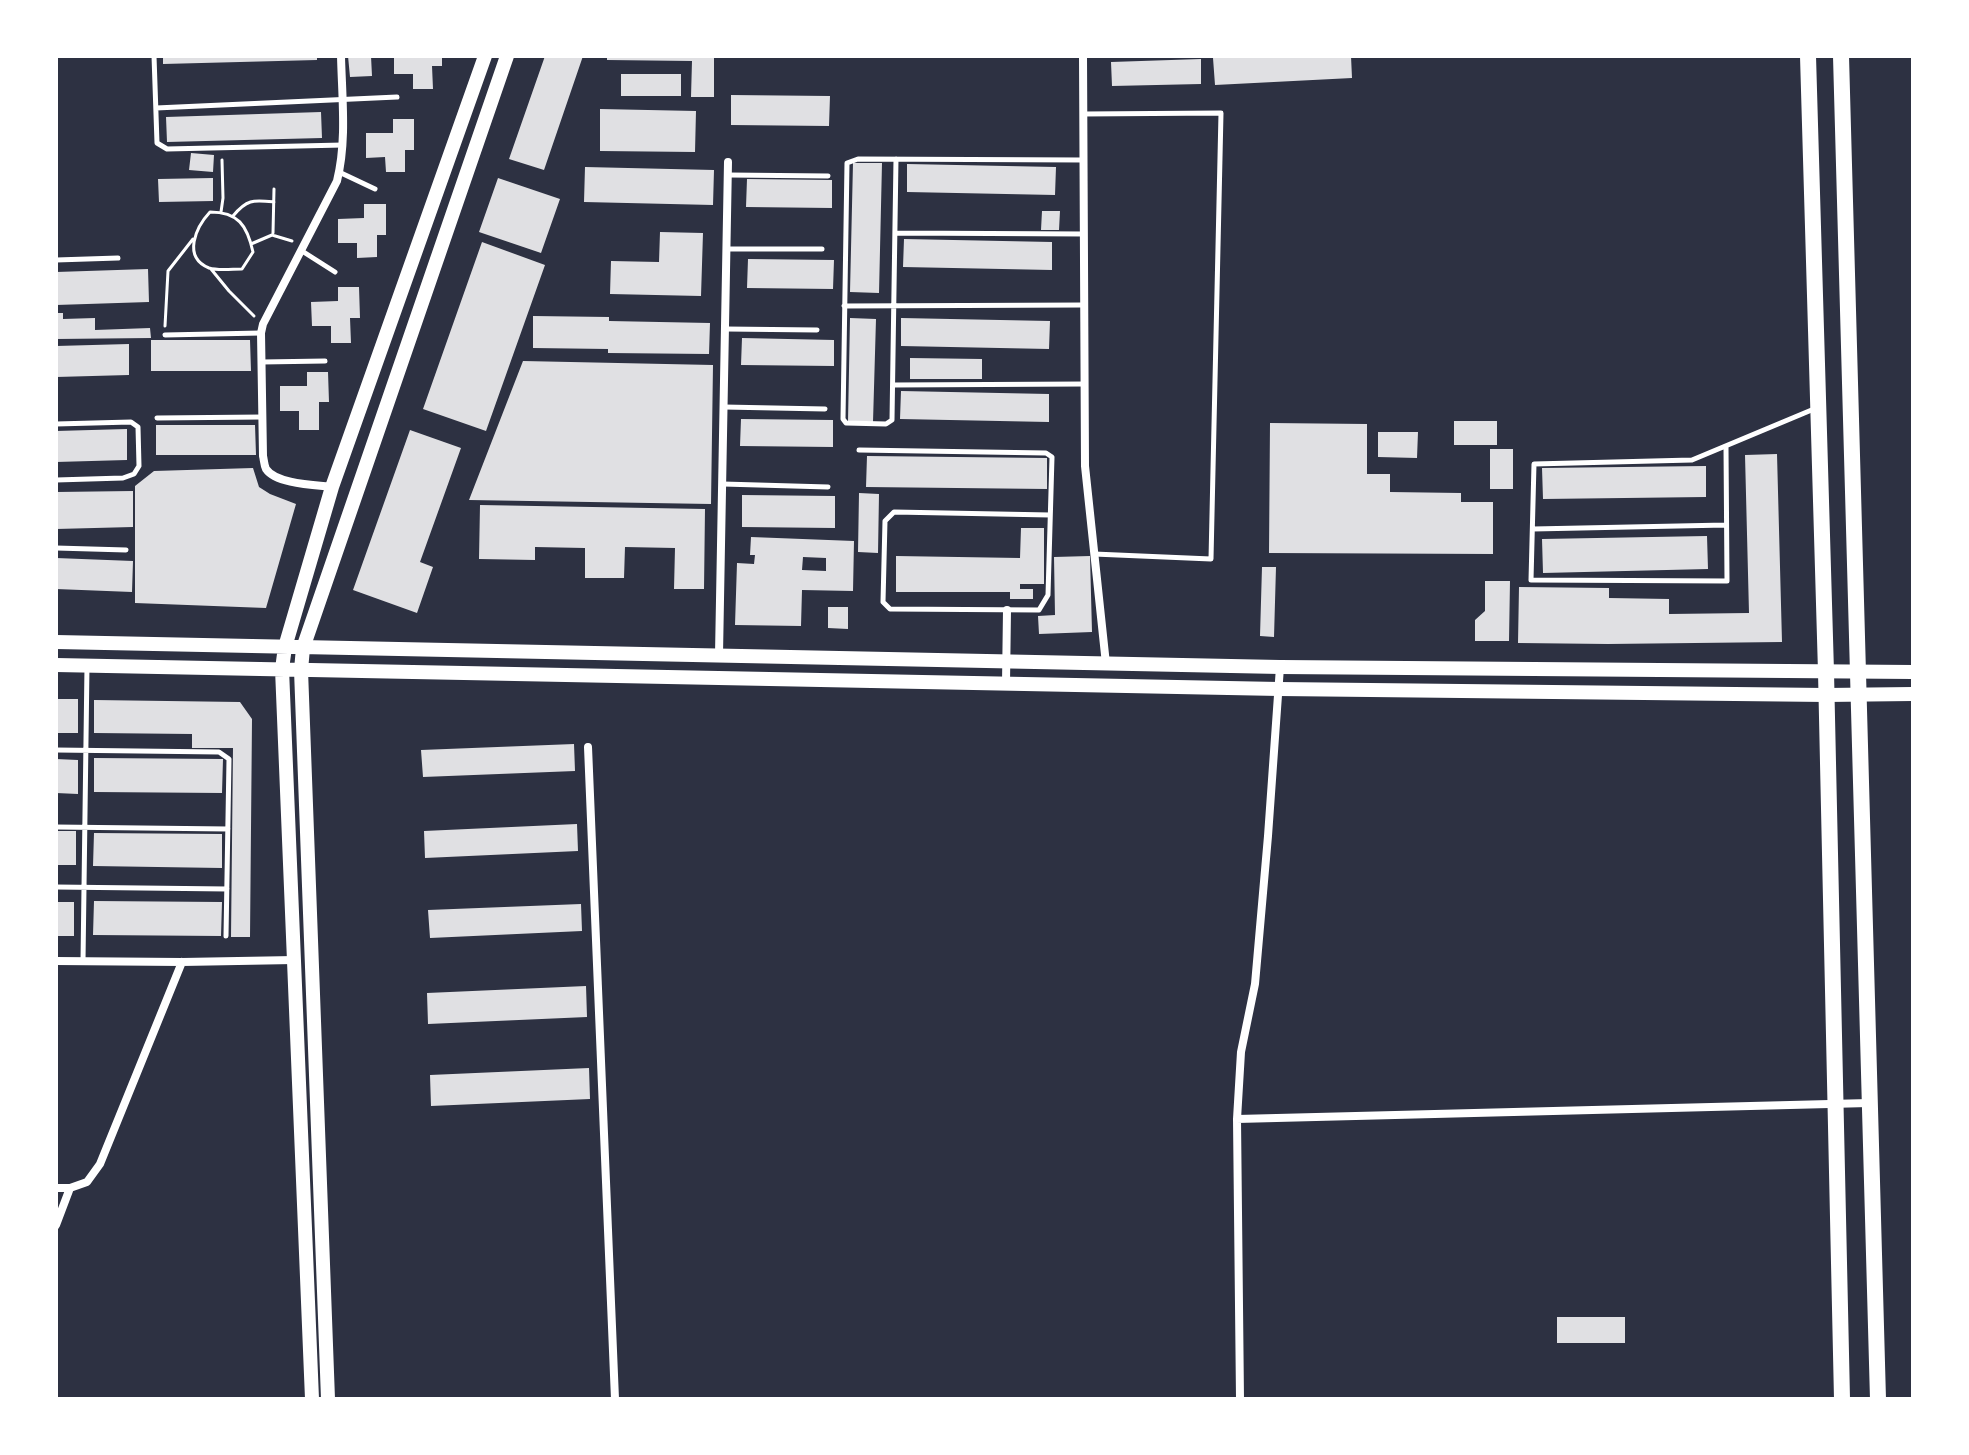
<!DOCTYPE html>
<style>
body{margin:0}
#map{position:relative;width:1969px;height:1455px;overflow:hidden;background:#2d3142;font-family:"Playfair Display",serif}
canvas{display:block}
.frame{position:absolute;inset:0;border:58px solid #fff;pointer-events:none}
</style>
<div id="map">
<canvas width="1969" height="1455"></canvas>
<div class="frame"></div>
</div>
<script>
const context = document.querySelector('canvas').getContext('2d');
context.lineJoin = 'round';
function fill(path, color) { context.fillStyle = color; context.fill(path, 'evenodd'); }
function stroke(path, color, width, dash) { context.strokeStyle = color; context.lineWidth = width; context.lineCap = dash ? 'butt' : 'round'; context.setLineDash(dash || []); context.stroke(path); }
const building = new Path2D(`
 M 163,56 L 317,56 L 317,60 L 163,64 Z
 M 348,56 L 371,56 L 372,76 L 350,77 Z
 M 394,56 L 442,56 L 442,66 L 432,66 L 433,89 L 413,89 L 413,74 L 394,74 Z
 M 545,56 L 583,56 L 544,170 L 509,159 Z
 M 607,56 L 714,56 L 714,97 L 691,97 L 692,61 L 607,60 Z
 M 1249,56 L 1351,56 L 1352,78 L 1215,85 L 1213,58 Z
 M 1201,59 L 1201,84 L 1112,86 L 1111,62 Z
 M 621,74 L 681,74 L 681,96 L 621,96 Z
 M 731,95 L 830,96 L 829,126 L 731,125 Z
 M 600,109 L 696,111 L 695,152 L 600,151 Z
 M 321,112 L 322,138 L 167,142 L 166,117 Z
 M 393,119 L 414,119 L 414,150 L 405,150 L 405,172 L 386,172 L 385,157 L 366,158 L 366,133 L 393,133 Z
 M 191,153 L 214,155 L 213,172 L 189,170 Z
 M 853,163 L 882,163 L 879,293 L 850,292 Z
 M 907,164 L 1056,167 L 1055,195 L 907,192 Z
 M 585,167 L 714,170 L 713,205 L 584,202 Z
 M 213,178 L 213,201 L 159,202 L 158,179 Z
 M 498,178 L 560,199 L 541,253 L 479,232 Z
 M 747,179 L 832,180 L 832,208 L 746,207 Z
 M 364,204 L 386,204 L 386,235 L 377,235 L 377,257 L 357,258 L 357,243 L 338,243 L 338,219 L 364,218 Z
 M 1042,211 L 1060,211 L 1059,230 L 1041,230 Z
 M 660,232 L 703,233 L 701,296 L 610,294 L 611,261 L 659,262 Z
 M 904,239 L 1052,242 L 1052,270 L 903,267 Z
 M 482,242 L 545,265 L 486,431 L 423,409 Z
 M 748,259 L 834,260 L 833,289 L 747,288 Z
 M 148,269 L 149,302 L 56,305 L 56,272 Z
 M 338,287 L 359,287 L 360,318 L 350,318 L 351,343 L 331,343 L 331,326 L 312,326 L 311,302 L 338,301 Z
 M 56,313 L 63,313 L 63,319 L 95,318 L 95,330 L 150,328 L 151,338 L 56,339 Z
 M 533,316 L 609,317 L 609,321 L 710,323 L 709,354 L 608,353 L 608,349 L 533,348 Z
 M 850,318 L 876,319 L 873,422 L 848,421 Z
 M 901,318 L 1050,321 L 1049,349 L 901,346 Z
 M 742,338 L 834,340 L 834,366 L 741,365 Z
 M 151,340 L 250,340 L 251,371 L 151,371 Z
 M 129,344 L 129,375 L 56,377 L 56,346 Z
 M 910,358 L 982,359 L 982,379 L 910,379 Z
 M 523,361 L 713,365 L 711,504 L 469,500 Z
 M 307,372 L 328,372 L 329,402 L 319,402 L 319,430 L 299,430 L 299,411 L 280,411 L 280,386 L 307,386 Z
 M 901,391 L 1049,394 L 1049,422 L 900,419 Z
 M 741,419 L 833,420 L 833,447 L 740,446 Z
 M 1454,421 L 1497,421 L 1497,445 L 1454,445 Z
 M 1270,423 L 1367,424 L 1367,474 L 1390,474 L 1390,492 L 1461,493 L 1461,502 L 1493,502 L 1493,554 L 1269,553 Z
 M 156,425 L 255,425 L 256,455 L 156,455 Z
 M 127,429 L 127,460 L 56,462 L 56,431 Z
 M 410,430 L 461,448 L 420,562 L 433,567 L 417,613 L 353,590 Z
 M 1378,432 L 1418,432 L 1417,458 L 1378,457 Z
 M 1490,449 L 1513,449 L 1513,489 L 1490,489 Z
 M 1777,454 L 1782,642 L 1608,644 L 1518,643 L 1519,587 L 1609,588 L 1609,598 L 1669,599 L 1669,614 L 1749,613 L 1745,455 Z
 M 867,456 L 1047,458 L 1047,489 L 866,487 Z
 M 1706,466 L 1706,497 L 1543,499 L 1542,468 Z
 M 253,468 L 259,487 L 270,494 L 296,504 L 266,608 L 135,603 L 135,486 L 154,471 Z
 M 133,491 L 133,527 L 56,529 L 56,492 Z
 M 859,493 L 879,494 L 878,553 L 858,552 Z
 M 742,495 L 835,496 L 835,528 L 742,527 Z
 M 480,505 L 705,509 L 704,589 L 674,589 L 675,548 L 625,547 L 624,578 L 585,578 L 585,548 L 535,547 L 535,560 L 479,559 Z
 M 1021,528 L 1044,528 L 1044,584 L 1020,584 L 1020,589 L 1033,589 L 1033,599 L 1010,599 L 1010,592 L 896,592 L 896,556 L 1020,558 Z
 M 1707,536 L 1708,569 L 1543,573 L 1542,539 Z
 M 751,537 L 854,541 L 853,591 L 802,590 L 801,626 L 735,625 L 737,563 L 754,564 L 755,555 L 750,555 ZM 803,557 L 826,558 L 826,571 L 802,570 Z
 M 1090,556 L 1092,632 L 1039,634 L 1038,616 L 1055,615 L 1054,557 Z
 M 56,558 L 133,561 L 132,592 L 56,589 Z
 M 1262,567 L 1276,567 L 1274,637 L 1260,636 Z
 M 1485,581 L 1510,581 L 1509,641 L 1475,641 L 1475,620 L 1485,611 Z
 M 828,607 L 848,607 L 848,629 L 828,628 Z
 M 56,699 L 78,699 L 78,733 L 56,733 Z
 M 94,700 L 240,702 L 252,719 L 250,937 L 231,937 L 233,748 L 192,748 L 192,734 L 94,733 Z
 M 574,744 L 575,771 L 423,777 L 421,750 Z
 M 94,758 L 223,759 L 222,793 L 94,792 Z
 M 56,759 L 78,760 L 78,794 L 56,793 Z
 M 577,824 L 578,851 L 425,858 L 424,831 Z
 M 56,831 L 76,831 L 76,865 L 56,865 Z
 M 94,833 L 222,834 L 222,868 L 93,866 Z
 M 94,901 L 222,902 L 221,936 L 93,935 Z
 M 56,902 L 74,902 L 74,936 L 56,936 Z
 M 581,904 L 582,931 L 430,938 L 428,910 Z
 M 586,986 L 587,1017 L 428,1024 L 427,993 Z
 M 589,1068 L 590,1099 L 431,1106 L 430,1075 Z
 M 1557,1317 L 1625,1317 L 1625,1343 L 1557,1343 Z`);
const path = new Path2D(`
 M 210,212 C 238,212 247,225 253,252 L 242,269 C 232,269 218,271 209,268 C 182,257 196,227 210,212 Z
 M 221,212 L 223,198 L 222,160
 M 233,216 C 247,199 253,200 274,202
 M 273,233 L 274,189
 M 251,244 L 272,235 L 292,241
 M 211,269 L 229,291 L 254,316
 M 165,326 L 168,271 L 193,239`);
const service = new Path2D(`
 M 154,56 L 157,143 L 167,149 L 343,145
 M 156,108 L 397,97
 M 1084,114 L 1221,113 L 1211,559 L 1094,554
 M 896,159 L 892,420 L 886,424 L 846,423 L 843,419 L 847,163 L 858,159 L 1083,160
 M 339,172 L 375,189
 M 729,175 L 828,176
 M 895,233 L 1084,234
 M 727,249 L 822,249
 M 302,251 L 335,272
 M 56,260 L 118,258
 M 844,306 L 1083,305
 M 726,329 L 817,330
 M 165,335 L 261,333
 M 262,362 L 325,361
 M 893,385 L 1084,384
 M 724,407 L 825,409
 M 157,418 L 262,417
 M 56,424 L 131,422 L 138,427 L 139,466 L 134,474 L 123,478 L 56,480
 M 1726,447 L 1727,581 L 1531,580 L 1534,464 L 1692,460 L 1814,409
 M 859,450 L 1046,453 L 1052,457 L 1048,595 L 1039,610 L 890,609 L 883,602 L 885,521 L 894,512 L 1050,515
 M 723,484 L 828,487
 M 1533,529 L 1726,525
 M 56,548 L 126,550
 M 56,750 L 219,752 L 229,759 L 226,936
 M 56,827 L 228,829
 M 56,887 L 227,889
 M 83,961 L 87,666`);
const minor = new Path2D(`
 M 1083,56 L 1085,466 L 1106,664
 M 332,487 C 315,485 276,484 266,469 C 264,465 264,460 263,456 L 261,333 L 263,324 L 337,181 C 347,141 342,98 341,56
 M 719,654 L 728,162
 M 1006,683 L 1007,610
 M 588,747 L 615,1399
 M 56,961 L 182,962 L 294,960
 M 1237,1119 L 1869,1103
 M 56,1188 L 70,1188
 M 56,1225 L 70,1188 L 87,1182 L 100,1164 L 182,962
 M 1240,1399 L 1237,1119 L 1241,1052 L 1255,984 L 1268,836 L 1280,667`);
const secondary = new Path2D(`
 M 56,642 L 1280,667 L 1913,672
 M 56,665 L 1279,689 L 1826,695 L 1913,694
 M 312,1399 L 282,669 L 285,647 L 332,487 L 485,56
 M 328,1399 L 301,670 L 303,648 L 507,56`);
const primary = new Path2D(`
 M 1808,56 L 1826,672 L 1842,1399
 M 1841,56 L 1878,1399`);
fill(building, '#e0e0e3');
stroke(path, '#fff', 3);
stroke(service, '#fff', 5);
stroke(minor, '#fff', 8);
stroke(secondary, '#fff', 14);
stroke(primary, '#fff', 16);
</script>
